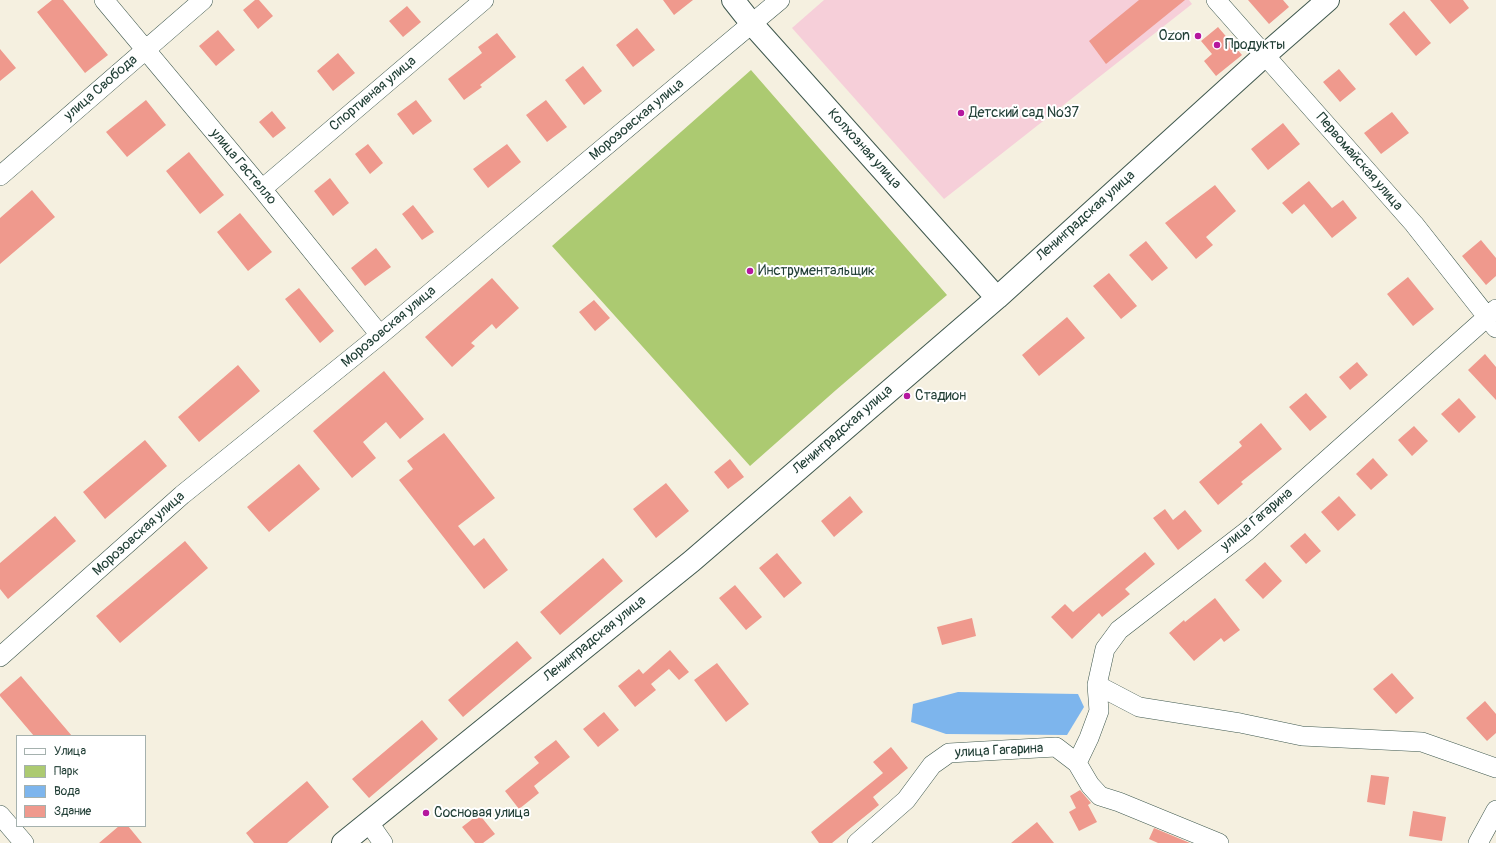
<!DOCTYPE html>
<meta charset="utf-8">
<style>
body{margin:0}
#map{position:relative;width:1496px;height:843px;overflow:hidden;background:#f5f0e0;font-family:Pangolin,sans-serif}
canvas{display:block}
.legend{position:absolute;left:16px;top:735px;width:130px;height:92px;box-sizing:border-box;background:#fff;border:1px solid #a5b1ae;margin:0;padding:5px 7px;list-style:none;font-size:12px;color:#1f3d34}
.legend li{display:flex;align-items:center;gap:8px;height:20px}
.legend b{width:20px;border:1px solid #a5b1ae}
</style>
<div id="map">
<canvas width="1496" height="843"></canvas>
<ul class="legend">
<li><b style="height:5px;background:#fff"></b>Улица</li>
<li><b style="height:11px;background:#acca71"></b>Парк</li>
<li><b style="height:11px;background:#7db5ed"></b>Вода</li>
<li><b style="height:11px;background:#ef998d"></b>Здание</li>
</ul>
</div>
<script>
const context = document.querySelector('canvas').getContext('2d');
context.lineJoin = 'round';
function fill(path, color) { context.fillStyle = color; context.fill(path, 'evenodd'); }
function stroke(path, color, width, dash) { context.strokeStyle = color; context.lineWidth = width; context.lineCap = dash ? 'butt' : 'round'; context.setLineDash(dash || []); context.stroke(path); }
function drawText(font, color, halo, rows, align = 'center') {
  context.font = font + ' Pangolin,sans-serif'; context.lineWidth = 4; context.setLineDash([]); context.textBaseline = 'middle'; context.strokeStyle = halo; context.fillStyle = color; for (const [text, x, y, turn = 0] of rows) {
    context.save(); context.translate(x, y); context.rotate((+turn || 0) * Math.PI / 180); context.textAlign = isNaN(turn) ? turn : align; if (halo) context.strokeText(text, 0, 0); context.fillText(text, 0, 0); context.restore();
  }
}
const built = new Path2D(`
 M 824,0 L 1189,0 L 1192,4 L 944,199 L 792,28 Z`);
const green = new Path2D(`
 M 751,70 L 947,295 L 836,390 L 750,466 L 552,246 Z`);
const water = new Path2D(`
 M 958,692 L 1078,694 L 1084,707 L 1067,735 L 946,734 L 911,722 L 913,704 Z`);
const building = new Path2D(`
 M 52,0 L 63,0 L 108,55 L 85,73 L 37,12 Z
 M 255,0 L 259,0 L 273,16 L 258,29 L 243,10 Z
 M 663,0 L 693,0 L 674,15 Z
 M 1139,0 L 1185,0 L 1106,64 L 1089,41 Z
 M 1248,0 L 1283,0 L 1289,7 L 1269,24 Z
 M 1430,0 L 1463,0 L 1469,8 L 1450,24 Z
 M 407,6 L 421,22 L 403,37 L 389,21 Z
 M 1404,11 L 1431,43 L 1416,56 L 1389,24 Z
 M 1218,27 L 1242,55 L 1216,76 L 1204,61 L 1212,54 L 1201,41 Z
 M 637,28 L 655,50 L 633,67 L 616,45 Z
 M 218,30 L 235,50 L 216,66 L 199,46 Z
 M 497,33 L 516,57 L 480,85 L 482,87 L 464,100 L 448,79 L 482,53 L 478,47 Z
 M 0,49 L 16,68 L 0,81 Z
 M 338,53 L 355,73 L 333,91 L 317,71 Z
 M 583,66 L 602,91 L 584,105 L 565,80 Z
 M 1339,69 L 1356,89 L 1340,102 L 1323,82 Z
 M 146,100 L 166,125 L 127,157 L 106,132 Z
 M 416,100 L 432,121 L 413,135 L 397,114 Z
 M 546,100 L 567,127 L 547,142 L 526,115 Z
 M 272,111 L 286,128 L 273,138 L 259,122 Z
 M 1392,112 L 1409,133 L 1381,154 L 1364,133 Z
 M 1283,123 L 1300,144 L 1268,170 L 1251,149 Z
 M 368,144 L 383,163 L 370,174 L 355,154 Z
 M 507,144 L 521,162 L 488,188 L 473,169 Z
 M 189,152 L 224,195 L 200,214 L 166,171 Z
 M 330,178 L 349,203 L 333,216 L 314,191 Z
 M 1309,181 L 1332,208 L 1343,200 L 1357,218 L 1332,238 L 1304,204 L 1292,214 L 1282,203 Z
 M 1215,185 L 1236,211 L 1206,237 L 1213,245 L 1196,259 L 1165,223 Z
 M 32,190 L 55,217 L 0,264 L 0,218 Z
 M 413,205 L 434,232 L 422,240 L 402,214 Z
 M 240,213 L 272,252 L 248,271 L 217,232 Z
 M 1481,240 L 1496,258 L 1496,276 L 1486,285 L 1462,256 Z
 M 1146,241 L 1168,268 L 1152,281 L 1129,255 Z
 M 376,248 L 391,267 L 365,286 L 351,268 Z
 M 1109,273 L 1137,306 L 1121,319 L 1093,286 Z
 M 1408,277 L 1434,309 L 1413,326 L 1387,294 Z
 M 492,278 L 519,308 L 496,329 L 492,324 L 471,343 L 475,346 L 452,367 L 425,337 Z
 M 299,288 L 334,331 L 320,343 L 285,299 Z
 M 594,300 L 610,318 L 595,331 L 579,312 Z
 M 1067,317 L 1085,338 L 1039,376 L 1022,355 Z
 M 1485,354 L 1496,367 L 1496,400 L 1468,370 Z
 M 1357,362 L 1368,375 L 1350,390 L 1339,377 Z
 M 238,365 L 260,391 L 199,442 L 178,417 Z
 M 384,371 L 424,419 L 400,439 L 386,422 L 363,442 L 376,458 L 352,478 L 313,431 Z
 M 1306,393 L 1327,417 L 1310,431 L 1289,407 Z
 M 1459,398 L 1476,417 L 1459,433 L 1441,414 Z
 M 1261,423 L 1282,449 L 1241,482 L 1243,484 L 1218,505 L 1199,482 L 1242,446 L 1239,442 Z
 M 1414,426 L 1428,441 L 1412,456 L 1398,440 Z
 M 444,433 L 495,498 L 458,526 L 474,546 L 484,538 L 508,570 L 484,589 L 399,480 L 413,469 L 407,461 Z
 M 145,440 L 167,466 L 105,519 L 83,492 Z
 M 1373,458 L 1388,475 L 1371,490 L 1356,474 Z
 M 730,459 L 744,477 L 728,489 L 714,472 Z
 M 299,464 L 320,489 L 269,532 L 247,507 Z
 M 666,483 L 689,511 L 656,538 L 633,509 Z
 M 850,496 L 863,512 L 834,537 L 821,521 Z
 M 1339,496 L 1356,515 L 1338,531 L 1321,512 Z
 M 1165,509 L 1173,520 L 1185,510 L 1202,531 L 1178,550 L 1153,518 Z
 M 55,516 L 76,541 L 8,599 L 0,589 L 0,563 Z
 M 1305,533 L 1321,551 L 1306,564 L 1290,546 Z
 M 185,541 L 208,568 L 120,643 L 96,616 Z
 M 1145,552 L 1155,564 L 1125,589 L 1130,594 L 1102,617 L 1099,613 L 1072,639 L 1051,617 L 1065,604 L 1073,612 Z
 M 777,553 L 802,583 L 784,598 L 759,568 Z
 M 603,558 L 623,581 L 560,635 L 540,612 Z
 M 1265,562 L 1282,581 L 1263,599 L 1245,580 Z
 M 735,585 L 762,617 L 746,630 L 719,598 Z
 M 1215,598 L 1240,630 L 1224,642 L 1221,638 L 1194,661 L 1169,633 L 1184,620 L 1185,622 Z
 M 972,618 L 976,636 L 942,645 L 937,627 Z
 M 517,641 L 532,658 L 463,717 L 448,700 Z
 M 670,650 L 689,672 L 679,680 L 669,669 L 651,684 L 656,690 L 635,707 L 618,686 L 639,669 L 643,674 Z
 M 717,663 L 749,704 L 726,722 L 694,680 Z
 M 1392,673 L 1414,698 L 1396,714 L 1373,689 Z
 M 21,676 L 72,736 L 34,736 L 0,696 L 0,694 Z
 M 1485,701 L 1496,714 L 1496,733 L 1487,741 L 1466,718 Z
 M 604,712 L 619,730 L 598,747 L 583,729 Z
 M 422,720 L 438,739 L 369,798 L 352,779 Z
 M 556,740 L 570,757 L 534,786 L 539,793 L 519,809 L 505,791 L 539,763 L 534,757 Z
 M 891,747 L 908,768 L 873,797 L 879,805 L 832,843 L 819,843 L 811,832 L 883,773 L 873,762 Z
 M 1371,775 L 1389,777 L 1385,805 L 1367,802 Z
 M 307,781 L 329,807 L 287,843 L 254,843 L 246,833 Z
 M 1080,790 L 1091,803 L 1088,805 L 1097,822 L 1079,831 L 1069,812 L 1076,808 L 1070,796 Z
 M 1413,811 L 1446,817 L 1442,841 L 1409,836 Z
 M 479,814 L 495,834 L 483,843 L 475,843 L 462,827 Z
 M 1037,822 L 1054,843 L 1011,843 Z
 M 119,826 L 128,826 L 142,843 L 99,843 Z
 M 1154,828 L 1190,843 L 1158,843 L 1149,839 Z`);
const minor = new Path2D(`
 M 104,0 L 262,189 L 380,335
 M 1216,0 L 1414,224 L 1496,328
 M 0,176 L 203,0
 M 262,189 L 484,0
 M 0,657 L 182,495 L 380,335 L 780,0
 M 1097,685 L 1139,707 L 1240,723 L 1302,736 L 1422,742 L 1496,768
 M 1077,763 L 1090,785 L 1100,796 L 1119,802 L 1219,843
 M 0,815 L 24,843
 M 369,823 L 383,843
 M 857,843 L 906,800 L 932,765 L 949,753 L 1056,747 L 1077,763 L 1089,738 L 1099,711 L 1097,685 L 1105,649 L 1119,630 L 1247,531 L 1496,309
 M 1478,843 L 1496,810`);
const major = new Path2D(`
 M 733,0 L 752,24 L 997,298
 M 343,843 L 692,561 L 997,298 L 1265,55 L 1328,0`);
const markers = [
 [1198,36,4,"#b5179e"],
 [1217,45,4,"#b5179e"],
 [961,113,4,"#b5179e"],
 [750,271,4,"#b5179e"],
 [907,396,4,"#b5179e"],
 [426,813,4,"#b5179e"]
];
const poiNames = [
 ["Ozon",1190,36,"right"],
 ["Продукты",1225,45],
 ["Детский сад №37",969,113],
 ["Инструментальщик",758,271],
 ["Стадион",915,396],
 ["Сосновая улица",434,813]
];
const streetNames = [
 ["улица Свобода",101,88,-41],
 ["Спортивная улица",373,94,-40],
 ["Морозовская улица",637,120,-40],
 ["Колхозная улица",864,149,48],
 ["Первомайская улица",1359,162,49],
 ["улица Гастелло",243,167,50],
 ["Ленинградская улица",1086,216,-42],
 ["Морозовская улица",389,327,-40],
 ["Ленинградская улица",843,430,-41],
 ["улица Гагарина",1257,520,-40],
 ["Морозовская улица",139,534,-42],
 ["Ленинградская улица",595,639,-39],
 ["улица Гагарина",999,751,-3]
];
fill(built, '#f6cfd9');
fill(green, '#acca71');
fill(water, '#7db5ed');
fill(building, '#ef998d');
stroke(minor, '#3f584e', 20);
stroke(major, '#3f584e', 24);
stroke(minor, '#fff', 19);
stroke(major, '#fff', 22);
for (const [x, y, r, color] of markers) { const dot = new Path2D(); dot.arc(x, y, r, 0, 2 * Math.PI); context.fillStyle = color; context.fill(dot); stroke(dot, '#fff', 1.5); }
drawText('14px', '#1f3d34', '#fff', poiNames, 'left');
drawText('14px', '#1f3d34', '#fff', streetNames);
</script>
